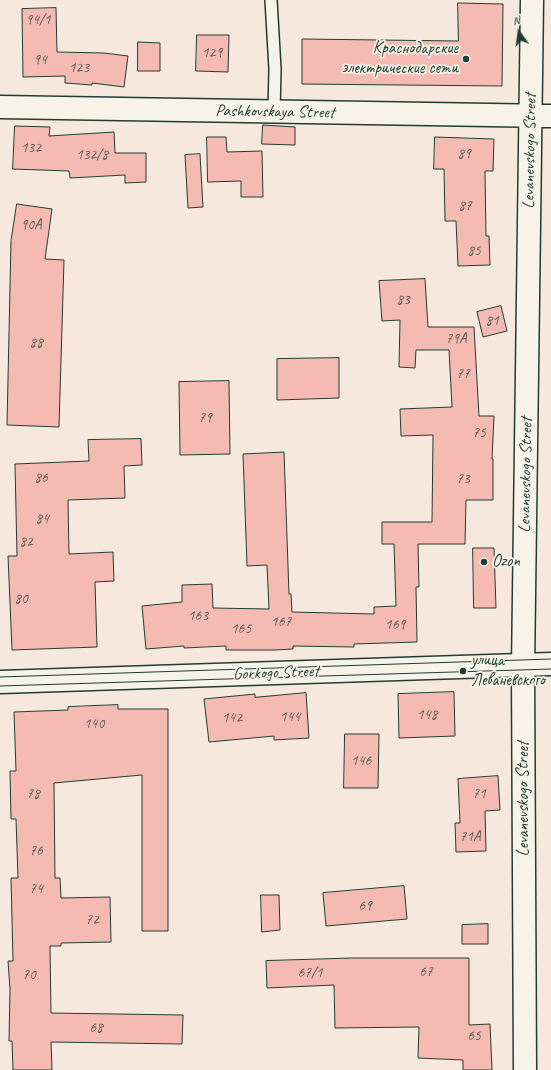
<!DOCTYPE html>
<meta charset="utf-8">
<style>
body{margin:0}
#map{position:relative;width:551px;height:1070px;overflow:hidden;background:#f7e8dd;font-family:Caveat,sans-serif}
canvas{display:block}
.north{position:absolute;left:499px;top:12px;width:40px;height:40px;-webkit-text-stroke:3px #f7f3e8;paint-order:stroke;rotate:346deg;font-size:11px;font-weight:700;line-height:16px;text-align:center;color:#1f3d34}
.north::after{content:'';display:block;margin:auto;width:14px;height:18px;background:#1f3d34;clip-path:polygon(50% 0,100% 100%,50% 72%,0 100%)}
</style>
<div id="map">
<canvas width="551" height="1070"></canvas>
<div class="north">N</div>
</div>
<script>
const context = document.querySelector('canvas').getContext('2d');
context.lineJoin = 'round';
function fill(path, color) { context.fillStyle = color; context.fill(path, 'evenodd'); }
function stroke(path, color, width, dash) { context.strokeStyle = color; context.lineWidth = width; context.lineCap = dash ? 'butt' : 'round'; context.setLineDash(dash || []); context.stroke(path); }
function drawText(font, color, halo, rows, align = 'center') {
  context.font = font + ' Caveat,sans-serif'; context.lineWidth = 3.5; context.setLineDash([]); context.textBaseline = 'middle'; context.strokeStyle = halo; context.fillStyle = color; for (const [text, x, y, turn = 0] of rows) {
    context.save(); context.translate(x, y); context.rotate((+turn || 0) * Math.PI / 180); context.textAlign = isNaN(turn) ? turn : align; if (halo) context.strokeText(text, 0, 0); context.fillText(text, 0, 0); context.restore();
  }
}
const building = new Path2D(`
 M 458,3 L 503,4 L 502,86 L 302,84 L 302,39 L 458,41 Z
 M 56,8 L 57,52 L 104,53 L 128,56 L 124,87 L 92,83 L 92,85 L 65,83 L 65,76 L 23,77 L 22,9 Z
 M 197,35 L 229,35 L 228,72 L 196,71 Z
 M 138,42 L 160,43 L 160,71 L 138,71 Z
 M 263,125 L 295,127 L 295,145 L 262,144 Z
 M 15,126 L 50,127 L 49,136 L 114,132 L 115,153 L 146,153 L 146,182 L 125,183 L 125,175 L 70,178 L 69,171 L 13,169 Z
 M 207,137 L 226,137 L 227,152 L 262,151 L 263,197 L 241,197 L 241,181 L 208,182 Z
 M 435,137 L 494,139 L 493,171 L 485,171 L 486,236 L 489,236 L 490,265 L 458,266 L 456,221 L 445,221 L 444,169 L 434,169 Z
 M 200,154 L 203,207 L 188,208 L 185,155 Z
 M 17,204 L 52,209 L 45,259 L 64,260 L 59,427 L 7,425 L 11,241 Z
 M 425,279 L 428,327 L 474,327 L 479,416 L 494,416 L 492,459 L 493,459 L 493,500 L 466,500 L 465,544 L 418,544 L 419,587 L 416,587 L 417,642 L 354,644 L 354,647 L 293,646 L 293,649 L 275,650 L 226,650 L 226,646 L 184,648 L 184,646 L 146,649 L 142,606 L 182,602 L 182,585 L 212,584 L 213,608 L 269,609 L 267,565 L 247,566 L 243,454 L 284,452 L 289,594 L 291,594 L 292,612 L 374,614 L 374,607 L 396,606 L 394,544 L 382,544 L 382,522 L 432,522 L 433,435 L 401,436 L 400,409 L 452,407 L 449,350 L 416,350 L 415,368 L 399,367 L 400,320 L 382,321 L 379,281 Z
 M 501,306 L 507,331 L 483,337 L 477,312 Z
 M 339,358 L 339,398 L 277,400 L 277,359 Z
 M 229,381 L 230,454 L 180,455 L 179,382 Z
 M 141,439 L 142,465 L 124,466 L 125,498 L 68,500 L 69,554 L 113,552 L 114,581 L 95,582 L 97,647 L 12,650 L 8,556 L 17,556 L 15,464 L 89,461 L 88,440 Z
 M 473,548 L 494,548 L 496,608 L 474,608 Z
 M 454,692 L 455,736 L 399,738 L 398,694 Z
 M 306,693 L 309,738 L 274,740 L 274,736 L 209,742 L 204,699 L 255,694 L 255,697 Z
 M 118,705 L 118,709 L 168,709 L 168,931 L 142,931 L 142,775 L 54,783 L 55,878 L 60,878 L 61,898 L 110,897 L 111,942 L 61,943 L 61,946 L 50,946 L 51,1013 L 183,1015 L 182,1044 L 51,1042 L 52,1070 L 13,1070 L 12,1041 L 9,1041 L 10,989 L 8,961 L 13,961 L 11,878 L 18,878 L 16,819 L 11,819 L 10,771 L 16,771 L 14,712 L 68,710 L 68,707 Z
 M 345,734 L 379,734 L 378,788 L 344,788 Z
 M 498,776 L 500,810 L 485,811 L 486,851 L 456,852 L 455,823 L 460,823 L 458,779 Z
 M 404,886 L 407,919 L 326,926 L 323,893 Z
 M 261,895 L 279,895 L 280,930 L 262,932 Z
 M 488,924 L 488,944 L 462,944 L 462,925 Z
 M 352,958 L 469,958 L 469,1025 L 490,1024 L 492,1070 L 463,1070 L 463,1060 L 418,1058 L 419,1027 L 335,1028 L 334,985 L 267,988 L 266,961 Z`);
const service = new Path2D(`
 M 271,0 L 275,69 L 274,112`);
const minor = new Path2D(`
 M 0,682 L 551,664`);
const tertiary = new Path2D(`
 M 0,107 L 551,116
 M 525,1070 L 523,669 L 532,0`);
const tram = new Path2D(`
 M 0,677 L 551,659
 M 0,686 L 551,669`);
const markers = [
 [466,59,4,"#1f3d34"],
 [484,562,4,"#1f3d34"],
 [463,671,4,"#1f3d34"]
];
const numberNames = [
 ["94/1",38,20],
 ["129",212,53],
 ["94",40,60],
 ["123",79,68],
 ["132",31,148],
 ["89",464,154],
 ["132/8",92,155],
 ["87",465,206],
 ["90А",31,225],
 ["85",474,251],
 ["83",403,300],
 ["81",492,321],
 ["79А",456,339],
 ["88",36,343],
 ["77",463,374],
 ["79",205,418],
 ["75",479,433],
 ["86",41,478],
 ["73",463,479],
 ["84",42,519],
 ["82",26,542],
 ["80",21,599],
 ["163",198,616],
 ["167",281,622],
 ["169",395,625],
 ["165",241,629],
 ["148",427,715],
 ["144",290,717],
 ["142",232,718],
 ["140",94,724],
 ["146",361,761],
 ["78",33,794],
 ["71",479,794],
 ["71А",470,837],
 ["76",36,851],
 ["74",36,889],
 ["69",365,906],
 ["72",92,920],
 ["67",426,972],
 ["67/1",310,973],
 ["70",29,975],
 ["68",96,1028],
 ["65",474,1036]
];
const poiNames = [
 ["Краснодарские",458,49,"right"],
 ["электрические сети",458,69,"right"],
 ["Ozon",492,562],
 ["улица",471,661],
 ["Леваневского",471,681]
];
const streetNames = [
 ["Pashkovskaya Street",275,112,1],
 ["Levanevskogo Street",530,151,-89],
 ["Levanevskogo Street",526,475,-89],
 ["Gorkogo Street",276,673,-2],
 ["Levanevskogo Street",524,799,-90]
];
fill(building, '#f5bab2');
stroke(building, '#1f3d34', 1);
stroke(service, '#1f3d34', 14);
stroke(minor, '#1f3d34', 25);
stroke(tertiary, '#1f3d34', 25);
stroke(service, '#f7f3e8', 11);
stroke(minor, '#f7f3e8', 22);
stroke(tertiary, '#f7f3e8', 22);
stroke(tram, '#1f3d34', 1);
for (const [x, y, r, color] of markers) { const dot = new Path2D(); dot.arc(x, y, r, 0, 2 * Math.PI); context.fillStyle = color; context.fill(dot); stroke(dot, '#f7f3e8', 1.5); }
drawText('15px', '#545c54', null, numberNames);
drawText('17px', '#1f3d34', '#f7f3e8', poiNames, 'left');
drawText('17px', '#1f3d34', '#f7f3e8', streetNames);
</script>
